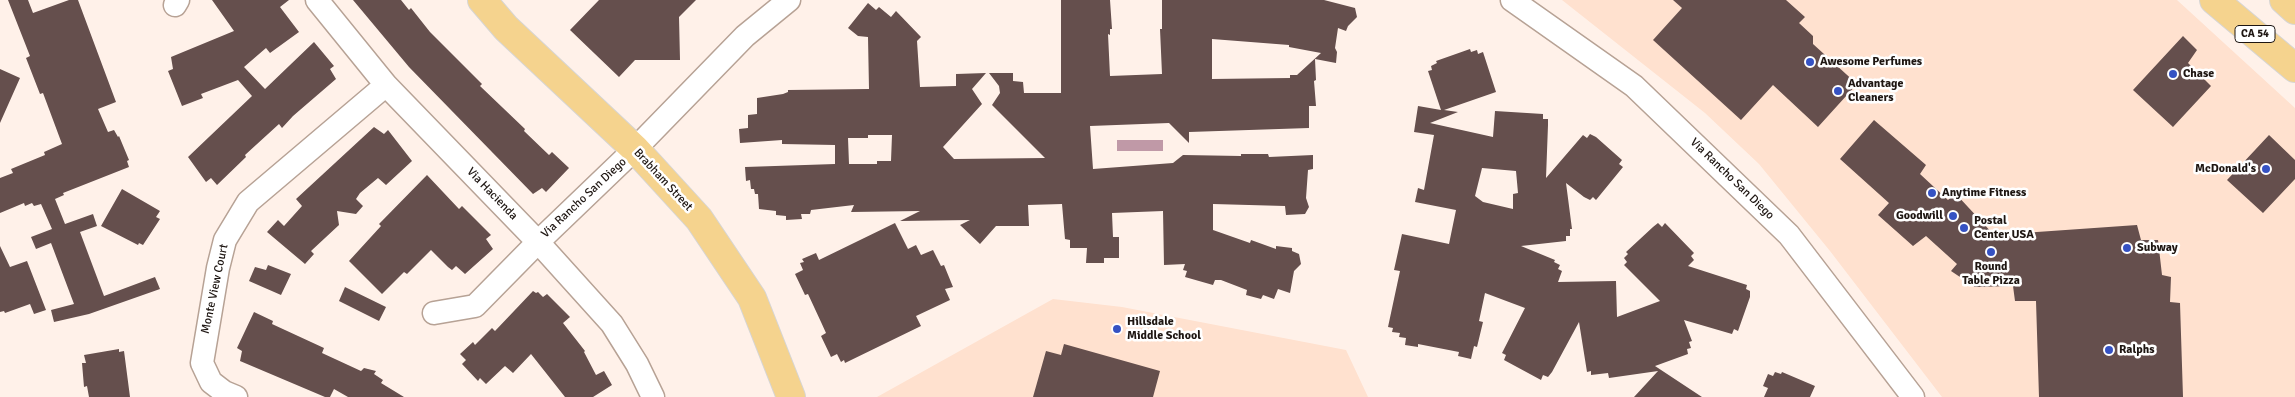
<!DOCTYPE html>
<style>
body{margin:0}
canvas{display:block;background:#fff1e9}
</style>
<canvas width="2295" height="397"></canvas>
<script>
const context = document.querySelector('canvas').getContext('2d');
context.lineJoin = 'round';
function fill(path, color) { context.fillStyle = color; context.fill(path, 'evenodd'); }
function stroke(path, color, width, dash) { context.strokeStyle = color; context.lineWidth = width; context.lineCap = dash ? 'butt' : 'round'; context.setLineDash(dash || []); context.stroke(path); }
function drawText(font, color, halo, rows, align = 'center') {
  context.font = font + ' Signika,sans-serif'; context.lineWidth = 5; context.setLineDash([]); context.textBaseline = 'middle'; context.strokeStyle = halo; context.fillStyle = color; for (const [text, x, y, turn = 0] of rows) {
    context.save(); context.translate(x, y); context.rotate((+turn || 0) * Math.PI / 180); context.textAlign = isNaN(turn) ? turn : align; if (halo) context.strokeText(text, 0, 0); context.fillText(text, 0, 0); context.restore();
  }
}
const built = new Path2D(`
 M 1562,0 L 2177,0 L 2295,108 L 2295,397 L 1942,397 L 1830,251 L 1759,164 L 1705,113 Z
 M 1053,299 L 1122,307 L 1346,350 L 1368,397 L 877,397 Z`);
const water = new Path2D(`
 M 1117,140 L 1163,140 L 1163,151 L 1117,151 Z`);
const building = new Path2D(`
 M 8,0 L 28,0 L 33,13 L 69,0 L 78,0 L 116,102 L 98,109 L 108,132 L 114,130 L 118,137 L 119,136 L 129,160 L 127,161 L 129,167 L 63,193 L 64,195 L 55,199 L 65,224 L 93,214 L 97,226 L 80,232 L 104,296 L 155,277 L 160,289 L 89,314 L 54,322 L 51,310 L 74,304 L 51,243 L 36,249 L 31,237 L 52,229 L 41,204 L 34,206 L 32,203 L 25,206 L 24,203 L 0,213 L 0,178 L 13,173 L 11,169 L 45,155 L 44,152 L 62,144 L 43,93 L 40,94 L 26,58 L 30,56 Z
 M 212,0 L 289,0 L 280,7 L 299,32 L 270,53 L 266,48 L 244,67 L 265,89 L 314,42 L 334,66 L 330,69 L 336,79 L 293,116 L 282,128 L 279,124 L 245,155 L 246,157 L 217,185 L 211,178 L 206,182 L 188,157 L 252,96 L 238,80 L 201,94 L 203,98 L 182,106 L 168,71 L 173,69 L 171,57 L 234,31 Z
 M 353,0 L 401,0 L 409,10 L 411,8 L 430,32 L 482,84 L 480,86 L 525,129 L 524,131 L 549,155 L 552,152 L 569,168 L 546,192 L 542,188 L 533,194 L 409,67 Z
 M 599,0 L 696,0 L 679,17 L 680,60 L 635,60 L 619,77 L 570,30 Z
 M 1061,0 L 1110,0 L 1112,29 L 1110,29 L 1110,35 L 1108,34 L 1110,76 L 1162,74 L 1160,29 L 1162,29 L 1162,0 L 1324,0 L 1355,8 L 1357,17 L 1348,26 L 1346,31 L 1338,28 L 1335,48 L 1337,52 L 1336,63 L 1315,59 L 1316,80 L 1314,81 L 1316,106 L 1309,106 L 1309,128 L 1189,132 L 1189,143 L 1169,123 L 1090,126 L 1093,169 L 1173,163 L 1183,155 L 1241,156 L 1241,154 L 1268,154 L 1269,157 L 1313,155 L 1313,169 L 1308,170 L 1306,198 L 1309,207 L 1305,214 L 1286,215 L 1285,206 L 1213,204 L 1213,230 L 1250,243 L 1251,240 L 1276,249 L 1276,246 L 1292,248 L 1292,251 L 1299,254 L 1301,264 L 1294,271 L 1290,293 L 1278,289 L 1274,299 L 1263,295 L 1261,299 L 1246,295 L 1247,290 L 1221,280 L 1215,280 L 1213,285 L 1185,277 L 1187,271 L 1183,270 L 1185,264 L 1164,265 L 1163,211 L 1112,213 L 1113,237 L 1119,237 L 1119,258 L 1104,258 L 1104,263 L 1086,263 L 1087,248 L 1070,248 L 1070,240 L 1065,239 L 1062,204 L 1028,205 L 1029,226 L 996,226 L 980,244 L 960,225 L 970,220 L 900,221 L 920,211 L 851,212 L 854,205 L 811,210 L 810,214 L 801,214 L 802,219 L 786,220 L 786,216 L 776,215 L 776,211 L 759,209 L 758,194 L 755,194 L 754,189 L 751,189 L 750,180 L 746,181 L 745,167 L 835,164 L 835,145 L 782,144 L 782,140 L 740,143 L 739,129 L 748,128 L 748,115 L 757,114 L 757,98 L 783,94 L 788,92 L 788,90 L 869,89 L 868,37 L 858,36 L 848,28 L 868,3 L 876,10 L 879,7 L 891,17 L 896,11 L 921,37 L 917,41 L 920,87 L 956,86 L 956,74 L 986,73 L 972,89 L 982,104 L 943,147 L 954,159 L 1045,158 L 992,105 L 1000,93 L 999,86 L 989,73 L 1013,73 L 1013,81 L 1023,82 L 1024,93 L 1061,93 ZM 1212,39 L 1289,45 L 1289,47 L 1321,53 L 1297,75 L 1290,75 L 1290,78 L 1212,79 ZM 868,135 L 892,135 L 891,161 L 877,161 L 877,164 L 849,164 L 848,138 L 868,138 Z
 M 1673,0 L 1786,0 L 1805,17 L 1799,23 L 1813,36 L 1813,44 L 1857,84 L 1818,127 L 1773,85 L 1741,120 L 1653,40 L 1682,8 Z
 M 2183,36 L 2197,50 L 2188,63 L 2211,86 L 2173,127 L 2133,90 Z
 M 1470,49 L 1471,52 L 1477,50 L 1478,54 L 1483,52 L 1496,92 L 1444,110 L 1458,112 L 1430,123 L 1493,137 L 1495,111 L 1543,114 L 1543,119 L 1548,119 L 1548,125 L 1546,178 L 1583,135 L 1587,138 L 1590,134 L 1596,137 L 1622,160 L 1619,164 L 1623,167 L 1596,200 L 1593,197 L 1590,200 L 1584,197 L 1566,183 L 1572,229 L 1570,229 L 1570,236 L 1566,236 L 1566,241 L 1521,246 L 1555,260 L 1554,262 L 1560,265 L 1558,269 L 1562,271 L 1558,282 L 1616,281 L 1617,317 L 1660,301 L 1624,265 L 1627,262 L 1624,258 L 1628,254 L 1626,252 L 1653,227 L 1658,223 L 1662,227 L 1665,223 L 1694,253 L 1691,256 L 1694,260 L 1688,266 L 1747,285 L 1746,289 L 1750,291 L 1750,297 L 1738,331 L 1734,329 L 1732,334 L 1684,320 L 1692,341 L 1689,342 L 1691,348 L 1687,349 L 1688,354 L 1655,366 L 1702,397 L 1634,397 L 1658,371 L 1609,378 L 1608,373 L 1591,375 L 1591,371 L 1587,372 L 1579,322 L 1552,372 L 1548,377 L 1543,375 L 1541,380 L 1504,360 L 1506,355 L 1502,353 L 1525,308 L 1485,293 L 1479,321 L 1483,322 L 1477,347 L 1474,346 L 1471,359 L 1458,356 L 1459,352 L 1418,344 L 1418,347 L 1405,345 L 1406,338 L 1399,337 L 1400,333 L 1392,332 L 1393,328 L 1388,327 L 1400,271 L 1394,270 L 1402,234 L 1449,244 L 1456,210 L 1415,202 L 1418,188 L 1424,190 L 1434,135 L 1414,132 L 1418,106 L 1441,110 L 1428,71 L 1432,70 L 1431,66 L 1437,63 L 1436,61 ZM 1482,168 L 1516,171 L 1518,193 L 1513,194 L 1513,209 L 1483,202 L 1475,196 Z
 M 0,69 L 20,78 L 0,123 Z
 M 1874,120 L 1926,165 L 1920,174 L 1948,200 L 1955,193 L 1994,235 L 2137,225 L 2141,240 L 2158,240 L 2162,275 L 2171,277 L 2170,302 L 2180,303 L 2183,397 L 2039,397 L 2036,301 L 2015,301 L 2013,286 L 1975,287 L 1951,271 L 1957,264 L 1926,236 L 1913,246 L 1878,215 L 1889,203 L 1840,159 Z
 M 374,127 L 384,134 L 388,130 L 412,161 L 386,185 L 378,178 L 360,193 L 356,199 L 363,206 L 356,214 L 337,211 L 339,225 L 311,251 L 314,254 L 305,264 L 267,232 L 278,220 L 284,226 L 302,206 L 296,199 Z
 M 2269,135 L 2295,160 L 2295,179 L 2263,213 L 2227,180 Z
 M 427,175 L 459,209 L 462,206 L 491,235 L 486,239 L 493,249 L 465,274 L 456,266 L 452,270 L 448,267 L 431,250 L 407,274 L 404,272 L 382,294 L 349,261 L 381,226 L 379,224 Z
 M 122,189 L 160,211 L 156,217 L 160,219 L 143,245 L 139,243 L 138,245 L 101,226 Z
 M 895,223 L 908,249 L 916,245 L 921,255 L 933,250 L 941,266 L 944,265 L 953,287 L 945,289 L 950,300 L 916,316 L 921,326 L 845,363 L 844,360 L 841,362 L 837,354 L 831,357 L 821,336 L 826,333 L 821,322 L 808,294 L 805,295 L 795,274 L 803,270 L 800,263 L 804,262 L 802,259 L 816,253 L 819,260 Z
 M 0,246 L 10,267 L 27,261 L 46,310 L 34,314 L 30,304 L 5,313 L 4,311 L 0,312 Z
 M 268,265 L 291,274 L 281,295 L 249,281 L 255,267 L 266,270 Z
 M 345,287 L 386,307 L 379,321 L 339,301 Z
 M 533,291 L 536,293 L 538,292 L 543,297 L 547,294 L 570,317 L 563,323 L 585,351 L 584,352 L 596,375 L 604,371 L 612,385 L 593,397 L 565,397 L 531,354 L 513,373 L 505,366 L 486,384 L 480,378 L 478,381 L 462,364 L 466,360 L 460,354 L 473,342 L 475,345 L 492,328 L 495,331 Z
 M 254,312 L 273,321 L 272,324 L 324,348 L 322,353 L 361,371 L 364,368 L 376,371 L 374,374 L 383,380 L 381,383 L 404,397 L 348,397 L 334,389 L 330,397 L 325,397 L 240,361 L 242,351 L 237,348 Z
 M 1064,344 L 1160,371 L 1153,397 L 1033,397 L 1046,351 L 1061,355 Z
 M 119,349 L 119,352 L 124,351 L 130,397 L 89,397 L 87,386 L 84,387 L 82,363 L 86,363 L 84,355 Z
 M 1775,372 L 1781,374 L 1782,372 L 1815,386 L 1810,397 L 1764,397 L 1768,388 L 1763,386 L 1768,374 L 1773,376 Z`);
const minor = new Path2D(`
 M 317,0 L 386,85 L 538,242 L 612,324 L 637,364 L 653,397
 M 1512,0 L 1634,86 L 1789,235 L 1913,397
 M 175,5 L 178,0
 M 434,313 L 475,306 L 538,242 L 635,149 L 745,36 L 789,0
 M 236,397 L 224,392 L 211,382 L 202,363 L 218,268 L 225,240 L 248,202 L 386,85`);
const major = new Path2D(`
 M 482,0 L 506,28 L 635,149 L 699,219 L 752,298 L 791,397
 M 2214,0 L 2295,68
 M 2284,0 L 2295,10`);
const markers = [
 [1810,62,5,"#3552c3"],
 [2173,74,5,"#3552c3"],
 [1838,91,5,"#3552c3"],
 [2266,169,5,"#3552c3"],
 [1932,193,5,"#3552c3"],
 [1953,216,5,"#3552c3"],
 [1964,228,5,"#3552c3"],
 [2127,248,5,"#3552c3"],
 [1991,252,5,"#3552c3"],
 [1117,329,5,"#3552c3"],
 [2109,350,5,"#3552c3"]
];
const shields = [
 [2255,34,40]
];
const shieldNames = [
 ["CA 54",2255,34]
];
const poiNames = [
 ["Awesome Perfumes",1820,62],
 ["Chase",2183,74],
 ["Advantage",1848,84],
 ["Cleaners",1848,98],
 ["McDonald's",2256,169,"right"],
 ["Anytime Fitness",1942,193],
 ["Goodwill",1943,216,"right"],
 ["Postal",1974,221],
 ["Center USA",1974,235],
 ["Subway",2137,248],
 ["Round",1991,267,"center"],
 ["Table Pizza",1991,281,"center"],
 ["Hillsdale",1127,322],
 ["Middle School",1127,336],
 ["Ralphs",2119,350]
];
const streetNames = [
 ["Via Rancho San Diego",1732,179,44],
 ["Brabham Street",663,180,47],
 ["Via Hacienda",492,194,46],
 ["Via Rancho San Diego",584,198,-43],
 ["Monte View Court",215,289,-78]
];
fill(built, '#ffe1cf');
fill(water, '#c099a7');
fill(building, '#654f4d');
stroke(minor, '#b7a295', 25);
stroke(major, '#d6d5d4', 30);
stroke(minor, '#fff', 22);
stroke(major, '#f5d38e', 28);
for (const [x, y, r, color] of markers) { const dot = new Path2D(); dot.arc(x, y, r, 0, 2 * Math.PI); context.fillStyle = color; context.fill(dot); stroke(dot, '#fff', 2); }
for (const [x, y, w] of shields) { const box = new Path2D(); box.roundRect(x - w / 2, y - 8.5, w, 17, 4); context.fillStyle = '#fff'; context.fill(box); stroke(box, '#1e1612', 1); }
drawText('bold 11px', '#1e1612', null, shieldNames);
drawText('bold 12px', '#1e1612', '#fff', poiNames, 'left');
drawText('12px', '#1e1612', '#fff', streetNames);
</script>
